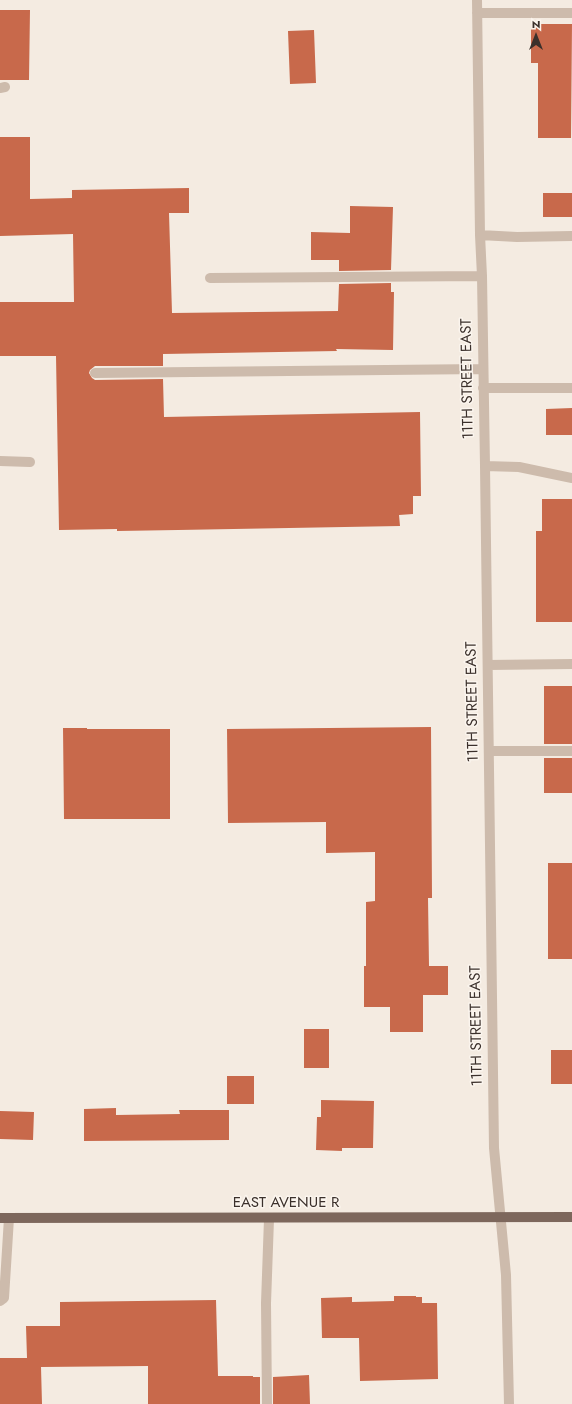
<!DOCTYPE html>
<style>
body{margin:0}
#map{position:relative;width:572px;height:1404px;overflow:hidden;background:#f4ebe1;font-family:Jost,sans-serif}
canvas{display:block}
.north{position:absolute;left:516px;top:16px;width:40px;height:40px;-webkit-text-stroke:3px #fbf5ee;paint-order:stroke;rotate:0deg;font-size:11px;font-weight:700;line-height:16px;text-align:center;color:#3b302b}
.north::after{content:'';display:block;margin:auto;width:14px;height:18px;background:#3b302b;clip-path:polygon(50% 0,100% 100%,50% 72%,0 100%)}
</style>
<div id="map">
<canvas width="572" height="1404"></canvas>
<div class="north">N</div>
</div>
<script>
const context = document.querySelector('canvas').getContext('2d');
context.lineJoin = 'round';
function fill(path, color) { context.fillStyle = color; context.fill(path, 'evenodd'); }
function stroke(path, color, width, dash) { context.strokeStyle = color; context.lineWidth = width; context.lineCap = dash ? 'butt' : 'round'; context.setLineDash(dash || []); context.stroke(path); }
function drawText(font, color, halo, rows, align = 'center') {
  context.font = font + ' Jost,sans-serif'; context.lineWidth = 3; context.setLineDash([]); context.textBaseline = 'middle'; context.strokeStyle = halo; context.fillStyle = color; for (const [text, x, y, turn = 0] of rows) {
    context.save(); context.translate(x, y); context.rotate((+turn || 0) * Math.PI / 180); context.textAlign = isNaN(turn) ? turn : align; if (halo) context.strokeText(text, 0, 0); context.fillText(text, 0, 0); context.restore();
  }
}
const building = new Path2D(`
 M 0,10 L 30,10 L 29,80 L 0,80 Z
 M 531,24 L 572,24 L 571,138 L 538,138 L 538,63 L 531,63 Z
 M 314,30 L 316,83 L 290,84 L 288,31 Z
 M 0,137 L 30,137 L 30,199 L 72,198 L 72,190 L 189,188 L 189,213 L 169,213 L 172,313 L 338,311 L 339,284 L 391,283 L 391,292 L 394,292 L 393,350 L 336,349 L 337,351 L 163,354 L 163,366 L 95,366 L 90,370 L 89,373 L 92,378 L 95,380 L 163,379 L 164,417 L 420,412 L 421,496 L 413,496 L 413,514 L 399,515 L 400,526 L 178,530 L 117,531 L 117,529 L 59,530 L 56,356 L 0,356 L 0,302 L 74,302 L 73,234 L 0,236 Z
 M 543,193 L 572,193 L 572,217 L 543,217 Z
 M 350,206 L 393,207 L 391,270 L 339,271 L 339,260 L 311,260 L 311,232 L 350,233 Z
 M 572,408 L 572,435 L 546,435 L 546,409 Z
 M 542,499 L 572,499 L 572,622 L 536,622 L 536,531 L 542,531 Z
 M 544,686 L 572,686 L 572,744 L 544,744 Z
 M 431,727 L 432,898 L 428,898 L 429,966 L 448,966 L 448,995 L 423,995 L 423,1032 L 390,1032 L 390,1007 L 364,1007 L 364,966 L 366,966 L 366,902 L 375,901 L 375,852 L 326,853 L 326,822 L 228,823 L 227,729 Z
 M 63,728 L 87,728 L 87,729 L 170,729 L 170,819 L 64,819 Z
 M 544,758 L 572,758 L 572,793 L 544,793 Z
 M 548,863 L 572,863 L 572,959 L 548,959 Z
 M 304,1029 L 329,1029 L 329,1068 L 304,1068 Z
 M 551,1050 L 572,1050 L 572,1084 L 551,1084 Z
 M 227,1076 L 254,1076 L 254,1104 L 227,1104 Z
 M 321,1100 L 374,1101 L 373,1148 L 342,1148 L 342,1151 L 316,1150 L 317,1117 L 321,1117 Z
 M 116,1108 L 116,1115 L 180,1114 L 179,1110 L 229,1110 L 229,1140 L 84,1141 L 84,1109 Z
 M 0,1111 L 34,1112 L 33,1140 L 0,1139 Z
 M 394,1296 L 416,1296 L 416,1297 L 422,1297 L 422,1303 L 437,1303 L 438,1379 L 360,1381 L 359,1338 L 322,1338 L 321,1298 L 352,1297 L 352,1302 L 394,1301 Z
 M 216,1300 L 218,1376 L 253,1376 L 253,1377 L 260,1377 L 260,1404 L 148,1404 L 148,1366 L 41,1367 L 42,1404 L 0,1404 L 0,1358 L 27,1358 L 26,1326 L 60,1326 L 60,1302 Z
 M 309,1375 L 310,1404 L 273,1404 L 273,1377 Z`);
const minor = new Path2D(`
 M 477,0 L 480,235 L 482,276 L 485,466 L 494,1148 L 506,1275 L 509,1404
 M 477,13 L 572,13
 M 0,88 L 5,87
 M 480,235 L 517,237 L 572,236
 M 210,278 L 482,276
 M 95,373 L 483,369
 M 483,388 L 572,388
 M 0,461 L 30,462
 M 485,466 L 519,467 L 572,478
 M 488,665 L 572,664
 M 489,751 L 572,751
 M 0,1301 L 4,1298 L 9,1218
 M 267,1404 L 266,1303 L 269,1219`);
const major = new Path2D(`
 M 0,1218 L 572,1217`);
const streetNames = [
 ["11TH STREET EAST",468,379,-91],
 ["11TH STREET EAST",473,702,-91],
 ["11TH STREET EAST",477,1026,-91],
 ["EAST AVENUE R",286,1203]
];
fill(building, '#c8694b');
stroke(minor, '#cdbbac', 10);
stroke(major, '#7d675c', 10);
drawText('15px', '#3b302b', '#fbf5ee', streetNames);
</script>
